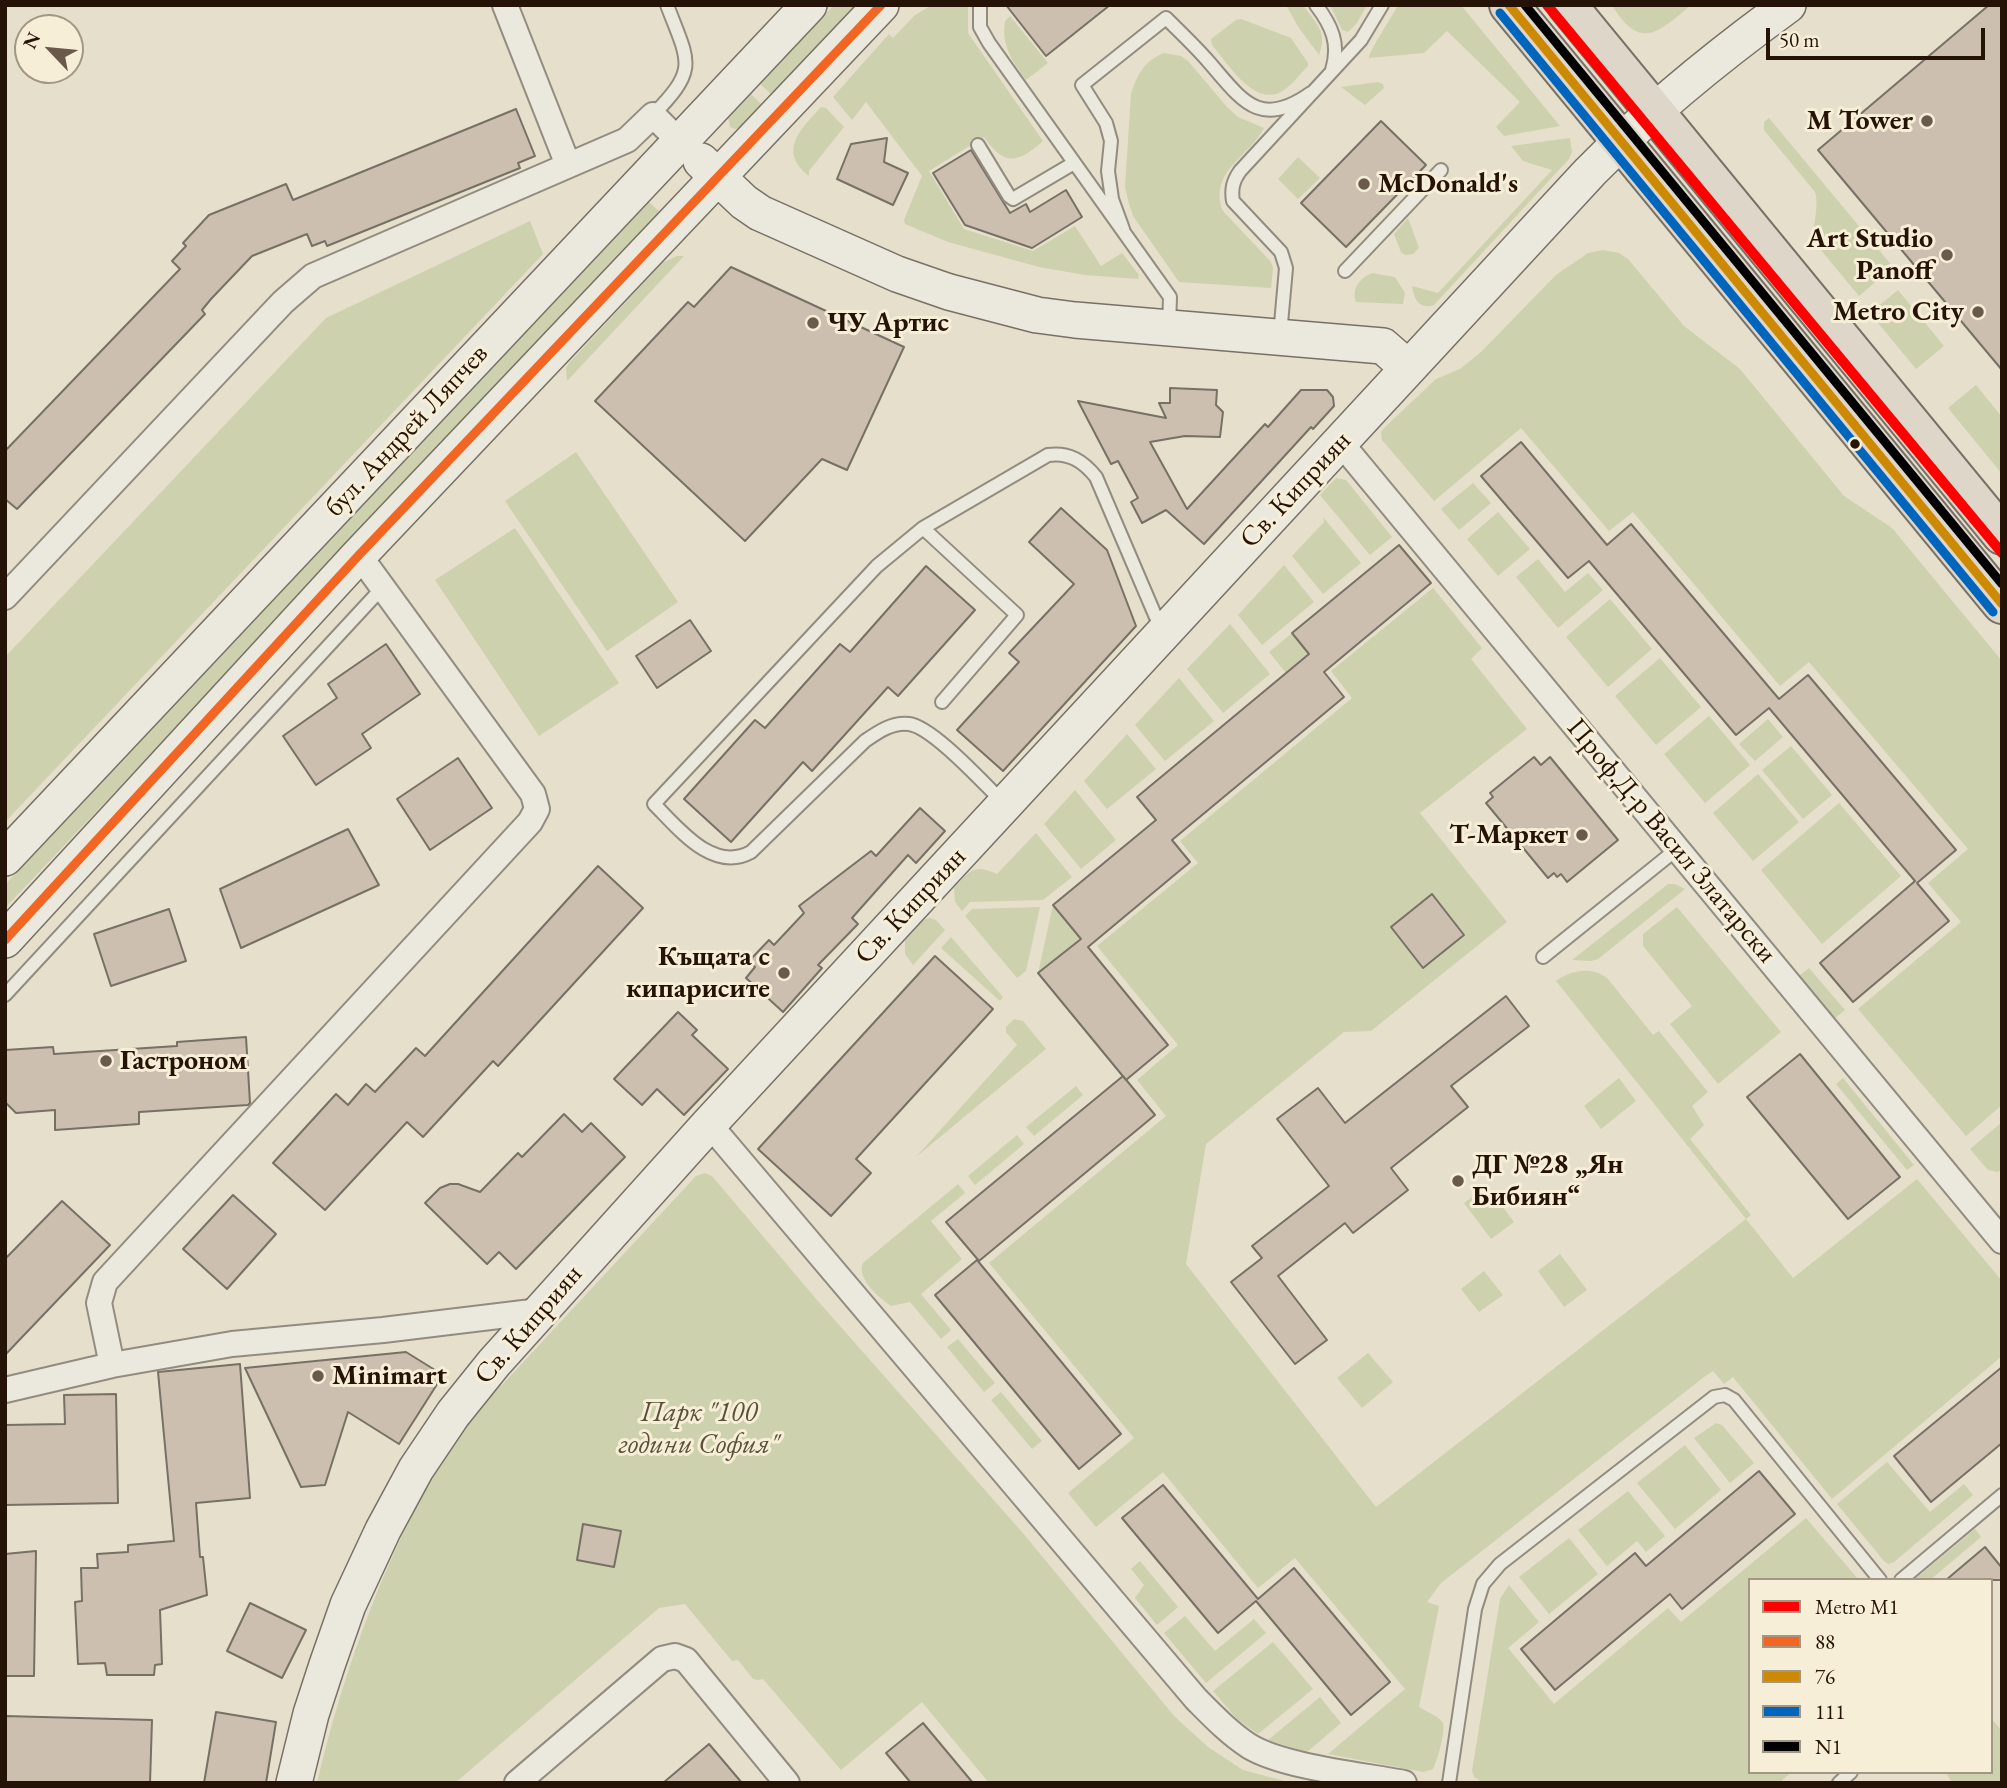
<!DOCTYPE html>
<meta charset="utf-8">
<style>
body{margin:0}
#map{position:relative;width:2007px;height:1788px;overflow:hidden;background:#e6dfcc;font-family:"EB Garamond",serif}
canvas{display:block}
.frame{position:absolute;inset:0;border:7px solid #261307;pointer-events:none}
.legend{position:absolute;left:1748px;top:1578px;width:245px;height:196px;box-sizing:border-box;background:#f6eed7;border:2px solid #a39684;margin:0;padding:9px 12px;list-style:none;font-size:21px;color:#261307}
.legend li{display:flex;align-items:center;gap:14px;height:35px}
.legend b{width:35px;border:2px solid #a39684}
.north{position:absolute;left:14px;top:14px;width:70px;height:70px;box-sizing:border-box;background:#f6eed7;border:2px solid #a39684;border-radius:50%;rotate:296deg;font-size:19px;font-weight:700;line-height:28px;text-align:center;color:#261307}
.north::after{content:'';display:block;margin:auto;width:24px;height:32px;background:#695a4c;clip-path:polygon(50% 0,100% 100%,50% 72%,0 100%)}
.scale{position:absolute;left:1766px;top:28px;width:219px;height:32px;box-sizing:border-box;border:4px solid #261307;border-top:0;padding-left:9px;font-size:21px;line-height:24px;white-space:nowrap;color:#261307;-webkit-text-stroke:5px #f6eed7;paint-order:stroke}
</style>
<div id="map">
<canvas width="2007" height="1788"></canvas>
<div class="frame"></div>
<ul class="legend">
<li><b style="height:9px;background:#f00"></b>Metro M1</li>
<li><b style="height:9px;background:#f26522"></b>88</li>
<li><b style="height:9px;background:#cd8901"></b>76</li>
<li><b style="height:9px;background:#0065bd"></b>111</li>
<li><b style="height:9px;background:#000"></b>N1</li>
</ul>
<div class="north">N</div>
<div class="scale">50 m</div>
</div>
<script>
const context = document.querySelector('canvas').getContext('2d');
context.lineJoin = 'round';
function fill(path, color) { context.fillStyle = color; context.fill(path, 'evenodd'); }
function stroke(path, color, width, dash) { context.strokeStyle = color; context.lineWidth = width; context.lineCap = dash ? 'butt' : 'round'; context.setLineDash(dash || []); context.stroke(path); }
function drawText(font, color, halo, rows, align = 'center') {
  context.font = font + ' "EB Garamond",serif'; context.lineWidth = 6; context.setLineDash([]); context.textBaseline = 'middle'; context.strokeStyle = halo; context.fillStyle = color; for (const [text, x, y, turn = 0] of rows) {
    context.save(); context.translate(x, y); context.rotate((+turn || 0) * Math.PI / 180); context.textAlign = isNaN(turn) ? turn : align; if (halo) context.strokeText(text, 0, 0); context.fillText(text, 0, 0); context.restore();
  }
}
const green = new Path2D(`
 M 834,5 L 855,5 L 772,95 L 760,84 Z
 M 932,5 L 968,5 L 968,33 L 1043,141 C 1017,164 1004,166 984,137 L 929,171 L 964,229 L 1033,251 L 1075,226 L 1101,266 L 1122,253 L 1139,275 L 1138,279 L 1085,275 L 1039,267 L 948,242 L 905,224 L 904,220 L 922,176 L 866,102 L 852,120 L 833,97 L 889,34 L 893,38 L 915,15 Z
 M 1286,5 L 1303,5 C 1316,24 1328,31 1319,55 L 1299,28 Z
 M 1330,5 L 1367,5 L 1357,23 L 1348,32 L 1342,30 Z
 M 1398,5 L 1461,5 L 1560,126 L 1504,136 L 1496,127 L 1520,102 L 1447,31 L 1424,53 L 1369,58 C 1369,51 1392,17 1398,5 Z
 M 1612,5 L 1691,5 C 1659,32 1640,52 1612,5 Z
 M 1010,16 L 1048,63 L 1026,80 C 1012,61 1001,45 1005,21 Z
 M 1241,19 L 1291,38 L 1308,63 L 1308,66 C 1300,74 1293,84 1284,90 C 1255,110 1228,63 1212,45 L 1211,39 L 1236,20 Z
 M 1164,53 L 1181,56 L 1188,61 L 1227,107 L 1238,117 L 1264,128 C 1249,157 1208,172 1223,211 L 1271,262 L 1273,268 L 1271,288 L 1179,282 L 1133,216 L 1129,204 L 1125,187 L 1131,94 C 1137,75 1144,61 1164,53 Z
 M 1378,82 L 1383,84 L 1384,88 L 1365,105 L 1341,87 Z
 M 751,94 L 762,105 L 740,128 L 735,129 L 730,127 L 728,117 Z
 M 821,107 L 826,108 L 844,127 L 809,171 L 809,176 C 777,151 801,129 821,107 Z
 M 1769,118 L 1893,267 L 1859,296 L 1815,243 C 1811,226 1820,208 1815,192 L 1764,130 L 1764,122 Z
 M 1570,138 L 1572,152 L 1569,159 L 1434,305 C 1419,310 1414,299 1412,286 L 1438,293 L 1552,170 L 1523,161 L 1511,146 Z
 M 1298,157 L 1320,178 L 1298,199 L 1278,179 Z
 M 649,202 L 662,214 L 5,908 L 5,885 L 24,864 Z
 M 1408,218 L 1419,248 L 1413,254 L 1405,255 L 1401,252 L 1394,234 Z
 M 530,221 L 543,254 L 5,822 L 5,657 L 326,318 Z
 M 1603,250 L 1619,253 L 1628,259 L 1684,326 L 1740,369 L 1844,496 L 1892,528 L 2002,661 L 2002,1105 L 1966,1136 L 1858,1009 L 1961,922 L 1928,883 L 1968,849 L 1809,662 L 1780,686 L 1633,512 L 1609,531 L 1521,428 L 1434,501 L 1382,440 L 1381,432 L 1385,427 L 1436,379 L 1460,369 L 1481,352 L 1556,275 L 1588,253 Z
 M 677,256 L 684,256 L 567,381 L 566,368 L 569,363 L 662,263 Z
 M 1372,273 L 1395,277 L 1405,293 L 1403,304 L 1356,302 C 1351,289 1360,278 1372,273 Z
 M 1898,290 L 1944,346 L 1916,369 L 1870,313 Z
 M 1976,385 L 2002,417 L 2002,474 L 1948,408 Z
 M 576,452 L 678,602 L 607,651 L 505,501 Z
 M 1336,478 L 1346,480 L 1392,537 L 1370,555 L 1320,495 Z
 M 1473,483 L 1491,503 L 1459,530 L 1441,509 Z
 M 1498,512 L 1530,549 L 1498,576 L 1467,539 Z
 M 1323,517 L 1361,563 L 1323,594 L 1292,556 L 1324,522 Z
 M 515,528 L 619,683 L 539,736 L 435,580 Z
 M 1538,559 L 1565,592 L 1588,573 L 1603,590 L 1558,628 L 1516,577 Z
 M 1284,565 L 1314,602 L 1262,645 L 1238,615 Z
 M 1433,588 L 1482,648 L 1471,659 L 1527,729 L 1420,813 L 1507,922 L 1371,1031 L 1344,1032 L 1206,1144 L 1186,1264 L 1376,1507 L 1746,1219 L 1556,981 C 1571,970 1593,966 1608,979 L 1653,1035 L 1659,1031 L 1708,1092 L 1692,1106 L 1704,1125 L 1690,1139 L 1751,1215 L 1746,1219 L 1793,1278 L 1917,1179 L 2002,1281 L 2002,1356 L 1832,1499 L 1733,1377 L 1724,1384 L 1713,1371 L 1704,1377 L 1441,1583 L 1427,1602 L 1439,1606 L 1419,1707 C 1425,1711 1440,1717 1443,1723 C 1446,1730 1437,1762 1433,1769 L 1423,1772 L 1328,1754 L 1405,1689 L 1295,1558 L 1258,1588 L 1163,1472 L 1096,1527 L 1068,1493 L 1134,1438 L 989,1263 L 1166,1116 L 1137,1080 L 1178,1045 L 1097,946 L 1198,863 L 1180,841 L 1352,698 L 1331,671 Z
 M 1610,599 L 1652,649 L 1608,687 L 1566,637 Z
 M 1230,624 L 1270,674 L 1223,713 L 1187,669 Z
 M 1292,633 L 1309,654 L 1286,673 L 1269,652 Z
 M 1660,658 L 1701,707 L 1656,745 L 1615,696 Z
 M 1179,678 L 1214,721 L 1165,761 L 1135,725 Z
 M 1709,716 L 1750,765 L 1705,803 L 1664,754 Z
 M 1768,719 L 1783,737 L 1755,761 L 1739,744 Z
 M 1127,734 L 1156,769 L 1107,809 L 1084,781 Z
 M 1791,746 L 1832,795 L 1803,819 L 1762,770 Z
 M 1758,774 L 1799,822 L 1753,861 L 1713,813 Z
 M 1075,790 L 1116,840 L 1081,869 L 1044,824 Z
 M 1839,803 L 1901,876 L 1822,944 L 1761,870 Z
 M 1036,833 L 1072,877 L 1043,900 L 970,902 L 962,911 L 955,902 L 954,888 C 970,871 973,863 997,874 Z
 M 1668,884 L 1675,884 L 1685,889 L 1598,959 L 1591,961 L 1572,960 Z
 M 1053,905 L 1081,938 L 1038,973 Z
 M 1040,907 L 1026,971 L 1017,978 L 965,916 L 972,909 Z
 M 1677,907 L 1781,1032 L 1718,1084 L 1670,1024 L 1692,1006 L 1643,946 L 1643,934 Z
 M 930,918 L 936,920 L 945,930 L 913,965 L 905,954 L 905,940 L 923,920 Z
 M 951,937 L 1003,997 L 1000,1001 L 941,948 Z
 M 1809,968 L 1845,1010 L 1834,1019 L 1799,976 Z
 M 1014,1019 L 1023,1021 L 1046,1049 L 916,1157 L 1017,1045 L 1006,1032 L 1006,1027 Z
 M 1619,1078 L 1636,1101 L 1601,1129 L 1584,1106 Z
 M 1843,1078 L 1914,1165 L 1907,1170 L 1836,1084 Z
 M 1076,1086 L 1083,1095 L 1034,1136 L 1026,1127 Z
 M 2002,1122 L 2002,1169 L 1998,1172 L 1988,1170 L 1970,1149 Z
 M 1017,1135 L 1024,1144 L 975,1185 L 968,1176 Z
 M 705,1173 L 712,1176 L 817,1300 L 1022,1532 L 1175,1717 L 1208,1747 L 1243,1770 L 1292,1783 L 989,1783 L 922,1702 L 841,1770 L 763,1679 L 758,1680 L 753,1679 L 738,1660 L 732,1661 L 685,1604 L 659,1608 L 455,1783 L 317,1783 C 339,1689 370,1599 413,1513 L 412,1506 C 428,1481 477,1390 502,1385 L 696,1176 Z
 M 958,1184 L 965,1193 L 931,1221 L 962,1259 L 921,1294 L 951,1330 L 941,1339 L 910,1302 L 891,1306 C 879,1298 856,1278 863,1263 Z
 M 1487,1186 L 1514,1222 L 1491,1239 L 1464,1203 Z
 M 1560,1254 L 1587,1290 L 1564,1307 L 1538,1271 Z
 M 1484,1271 L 1503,1295 L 1479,1312 L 1461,1289 Z
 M 958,1339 L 995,1383 L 984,1392 L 947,1347 Z
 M 1368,1353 L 1393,1382 L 1362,1408 L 1337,1378 Z
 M 1001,1392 L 1042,1441 L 1032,1449 L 991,1400 Z
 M 1716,1423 L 1722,1425 L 1754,1463 L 1730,1483 L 1694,1438 Z
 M 1685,1445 L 1721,1490 L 1675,1529 L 1637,1483 Z
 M 1887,1462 L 1930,1512 L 1964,1484 L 1973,1495 L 1894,1562 L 1888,1564 L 1884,1561 L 1837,1504 Z
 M 1628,1491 L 1665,1536 L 1646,1552 L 1637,1541 L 1607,1566 L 1578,1530 Z
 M 1806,1518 L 1858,1579 L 1750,1580 L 1750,1772 L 1792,1772 L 1779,1783 L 1484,1783 L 1474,1777 L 1472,1771 L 1500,1599 L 1509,1585 L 1539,1622 L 1508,1648 L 1554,1704 L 1668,1608 L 1681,1622 Z
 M 1975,1529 L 1981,1537 L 1930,1580 L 1914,1580 Z
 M 1569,1538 L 1598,1574 L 1549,1614 L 1519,1577 Z
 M 1140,1561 L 1178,1607 L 1157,1625 L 1135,1598 L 1144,1585 L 1131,1569 Z
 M 1185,1616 L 1215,1651 L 1254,1619 L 1266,1633 L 1206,1683 L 1164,1633 Z
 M 1273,1642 L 1313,1689 L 1258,1734 L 1237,1719 L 1213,1691 Z
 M 1320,1697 L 1341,1723 L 1307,1752 L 1268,1740 Z
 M 1991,1718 L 2002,1731 L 2002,1783 L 1953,1783 L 1945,1772 L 1991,1772 Z`);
const building = new Path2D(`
 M 1006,5 L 1110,5 L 1046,56 Z
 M 1989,5 L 2002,5 L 2002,370 L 1818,150 Z
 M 516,109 L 535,156 L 518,163 L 520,168 L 327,246 L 325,241 L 312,246 L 307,234 L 252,256 L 211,299 L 202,310 L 205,314 L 17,509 L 5,499 L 5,451 L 180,269 L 172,261 L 186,246 L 183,243 L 209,215 L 286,184 L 293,200 Z
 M 1381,121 L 1426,165 L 1346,247 L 1301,203 Z
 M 887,138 L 884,162 L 908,173 L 893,205 L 837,179 L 851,144 Z
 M 971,150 L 1010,213 L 1026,204 L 1030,212 L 1066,190 L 1082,217 L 1032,248 L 965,225 L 933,173 Z
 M 731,267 L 904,347 L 847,470 L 822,459 L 745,541 L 595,401 L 688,302 L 694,307 Z
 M 1170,388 L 1217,390 L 1216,405 L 1223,412 L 1220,437 L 1185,436 L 1150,442 L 1187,509 L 1265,424 L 1268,427 L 1301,390 L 1327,390 L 1333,397 L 1334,406 L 1313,429 L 1311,427 L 1204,544 L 1166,510 L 1142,523 L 1131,502 L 1138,498 L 1118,461 L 1111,464 L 1078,401 L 1166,418 L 1159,403 L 1170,403 Z
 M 1521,442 L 1607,545 L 1631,524 L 1779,699 L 1808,675 L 1956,850 L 1917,883 L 1949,921 L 1853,1002 L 1820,963 L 1915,881 L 1769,708 L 1736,735 L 1589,561 L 1568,578 L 1481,476 Z
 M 1061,508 L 1107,550 L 1136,626 L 1003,771 L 957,730 L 1019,662 L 1009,653 L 1074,584 L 1029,542 Z
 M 1399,545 L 1431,583 L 1324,672 L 1344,697 L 1172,840 L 1190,862 L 1088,947 L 1168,1045 L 1126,1080 L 1038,973 L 1081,939 L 1053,905 L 1156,820 L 1137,797 L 1309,654 L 1292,633 Z
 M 926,566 L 975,610 L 898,696 L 888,687 L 812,771 L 803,762 L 731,842 L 684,799 L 755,720 L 765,728 L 840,644 L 850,652 Z
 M 690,620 L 711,651 L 657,688 L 636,656 Z
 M 386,644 L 420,694 L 362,734 L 371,748 L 316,785 L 283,736 L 337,698 L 328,684 Z
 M 1534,757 L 1541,765 L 1550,757 L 1618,840 L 1567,882 L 1561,874 L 1557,877 L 1554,873 L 1548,878 L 1486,803 L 1493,797 L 1490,793 Z
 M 458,758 L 492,808 L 430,850 L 397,799 Z
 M 920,808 L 945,831 L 916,863 L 908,855 L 852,918 L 858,924 L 818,965 L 822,968 L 783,1012 L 746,978 L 755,967 L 749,961 L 769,940 L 774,945 L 804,913 L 799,906 L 871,851 L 876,856 Z
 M 348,829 L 379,885 L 241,948 L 220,889 Z
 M 598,866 L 643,908 L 498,1066 L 493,1061 L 423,1137 L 407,1122 L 325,1210 L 273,1163 L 336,1094 L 348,1105 L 366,1084 L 375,1092 L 416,1048 L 425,1056 Z
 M 1432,894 L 1464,935 L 1423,968 L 1391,927 Z
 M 169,909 L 186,961 L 111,986 L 94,934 Z
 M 935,956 L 993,1009 L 856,1159 L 871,1173 L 831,1216 L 758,1149 Z
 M 1506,996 L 1529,1026 L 1451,1086 L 1468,1107 L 1391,1168 L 1408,1190 L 1353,1233 L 1345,1223 L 1278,1276 L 1327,1340 L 1295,1364 L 1231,1282 L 1262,1258 L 1252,1246 L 1329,1186 L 1277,1119 L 1318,1088 L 1345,1123 Z
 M 678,1012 L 697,1030 L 692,1035 L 728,1069 L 684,1115 L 657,1089 L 642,1105 L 614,1079 Z
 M 246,1037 L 250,1103 L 248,1105 L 139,1112 L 139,1124 L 55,1130 L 55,1110 L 16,1113 L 5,1102 L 5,1050 L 53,1047 L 54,1054 L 177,1046 L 177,1042 Z
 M 1800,1054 L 1900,1177 L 1848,1219 L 1747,1097 Z
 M 1123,1076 L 1155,1115 L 979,1261 L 946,1222 Z
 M 564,1114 L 582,1132 L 591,1123 L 625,1157 L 516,1269 L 499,1252 L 487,1264 L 425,1203 L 440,1188 L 450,1184 L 458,1184 L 480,1192 L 518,1153 L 522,1157 Z
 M 233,1195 L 276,1234 L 227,1289 L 183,1249 Z
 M 62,1201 L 110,1245 L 5,1355 L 5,1259 Z
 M 977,1260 L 1121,1434 L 1079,1469 L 935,1295 Z
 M 406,1352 L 443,1375 L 399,1444 L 348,1412 L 325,1485 L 301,1487 L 245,1368 Z
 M 240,1364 L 250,1498 L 196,1503 L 200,1557 L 203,1557 L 207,1595 L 160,1610 L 162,1664 L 155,1665 L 154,1675 L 107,1675 L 105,1663 L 78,1664 L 75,1602 L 82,1601 L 81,1568 L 98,1568 L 97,1554 L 128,1552 L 128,1545 L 174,1541 L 158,1372 Z
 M 2002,1367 L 2002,1443 L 1931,1502 L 1894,1456 Z
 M 116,1394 L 118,1503 L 5,1505 L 5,1425 L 65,1424 L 64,1395 Z
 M 1759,1471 L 1795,1514 L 1682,1609 L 1670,1594 L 1555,1690 L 1521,1649 L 1635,1553 L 1646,1566 Z
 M 1163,1485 L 1258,1599 L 1294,1568 L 1390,1682 L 1351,1715 L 1256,1601 L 1218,1633 L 1122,1518 Z
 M 583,1524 L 621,1531 L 614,1567 L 577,1560 Z
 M 1985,1547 L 2002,1568 L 2002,1580 L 1946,1580 Z
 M 36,1551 L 34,1676 L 5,1676 L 5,1554 Z
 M 250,1603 L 306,1630 L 282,1678 L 227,1651 Z
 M 216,1712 L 276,1722 L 266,1783 L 204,1783 Z
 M 5,1716 L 152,1720 L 150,1783 L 5,1783 Z
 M 923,1723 L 973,1783 L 911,1783 L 886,1753 Z
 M 709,1744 L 742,1783 L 663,1783 Z`);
const lane = new Path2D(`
 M 980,5 L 980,27 L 989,43 L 1170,297 L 1169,327
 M 1316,5 C 1332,26 1340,44 1332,70
 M 653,115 C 699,68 689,63 667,5
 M 978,145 L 1009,196 L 1013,199 L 1074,163
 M 1123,229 L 1112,199 L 1108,171 L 1111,141 L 1106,123 L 1082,85 L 1166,18 C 1180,32 1195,46 1208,61 C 1242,100 1259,130 1311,93
 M 1345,271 L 1441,170
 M 1280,335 L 1286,268 L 1281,252 L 1233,201 C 1231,189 1233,181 1240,171 L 1361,40 L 1382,5
 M 923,528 L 1017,615 L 942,702
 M 1005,804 C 985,785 933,727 909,724 C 892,722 878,732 865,741 L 751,852 C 713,873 679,829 654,804 L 877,566 L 923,528 L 1048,455 C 1069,452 1083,461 1096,477 L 1161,629
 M 1543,957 L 1677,849
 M 5,995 L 383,587
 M 1901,1580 L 2002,1495
 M 1449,1783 L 1475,1609 L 1483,1584 L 1500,1564 L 1714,1397 L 1725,1395 L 1734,1400 L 1880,1580
 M 1839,1783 L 1851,1772`);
const street = new Path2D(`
 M 505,5 L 568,165
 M 1340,442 L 2002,1241
 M 5,597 L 283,302 L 313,276 L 627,140 L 653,115 L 680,142
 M 709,1124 L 1196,1699 C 1213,1716 1229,1733 1249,1746 C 1283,1767 1363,1775 1404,1783
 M 112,1365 L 99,1303 L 105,1282 L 530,822 L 537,809 L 533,794 L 359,555
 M 5,1390 L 112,1365 L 232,1344 L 383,1330 L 540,1311
 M 517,1783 L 662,1659 L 675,1656 L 686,1660 L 787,1783`);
const secondary = new Path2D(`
 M 701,161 L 744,202 L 760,213 L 897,274 L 949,292 L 1037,315 L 1075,320 L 1383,346 L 1407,367
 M 5,858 L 809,5
 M 5,940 L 359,555 L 881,5
 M 294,1783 L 311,1714 L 327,1665 L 348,1605 L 383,1530 L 416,1469 L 453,1414 L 494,1363 L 709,1124 L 1590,172 C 1651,110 1718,56 1788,5`);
const primary = new Path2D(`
 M 1509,5 L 2002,604
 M 1567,5 L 2002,535`);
const bus1 = new Path2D(`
 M 5,940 L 359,555 L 881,5`);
const bus2 = new Path2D(`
 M 1509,5 L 2002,604`);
const bus3 = new Path2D(`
 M 1500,13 L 1993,612`);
const bus4 = new Path2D(`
 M 1525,5 L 2002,584`);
const metro1 = new Path2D(`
 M 1547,5 L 2002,553`);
const markers = [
 [1927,121,7,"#695a4c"],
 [1364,184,7,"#695a4c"],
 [1947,255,7,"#695a4c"],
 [1978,312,7,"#695a4c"],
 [813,323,7,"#695a4c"],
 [1855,444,6,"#261307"],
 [1582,835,7,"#695a4c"],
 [784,973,7,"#695a4c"],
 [106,1061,7,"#695a4c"],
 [1458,1181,7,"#695a4c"],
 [318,1376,7,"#695a4c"]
];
const poiNames = [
 ["М Tower",1913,121],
 ["McDonald's",1378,184,"left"],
 ["Art Studio",1933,239],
 ["Panoff",1933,271],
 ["Metro City",1964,312],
 ["ЧУ Артис",827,323,"left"],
 ["Т-Маркет",1568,835],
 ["Къщата с",770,957],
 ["кипарисите",770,989],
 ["Гастроном",120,1061,"left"],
 ["ДГ №28 „Ян",1472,1165,"left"],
 ["Бибиян“",1472,1197,"left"],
 ["Minimart",332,1376,"left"]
];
const streetNames = [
 ["бул. Андрей Ляпчев",407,431,-47],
 ["Св. Киприян",1296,490,-47],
 ["Проф.Д-р Васил Златарски",1671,841,50],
 ["Св. Киприян",911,906,-47],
 ["Св. Киприян",529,1325,-49]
];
const parkNames = [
 ["Парк \"100",699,1413],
 ["години София\"",699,1445]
];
fill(green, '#ced1ad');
fill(building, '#cdbfb0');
stroke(building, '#777065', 2);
stroke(lane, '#928c80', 16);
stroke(street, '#928c80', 28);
stroke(secondary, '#777065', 38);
stroke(primary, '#777065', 42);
stroke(lane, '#ebe8de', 12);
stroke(street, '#ebe8de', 24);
stroke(secondary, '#ebe8de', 35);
stroke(primary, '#ded6c9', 38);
stroke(bus1, '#f26522', 9);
stroke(bus2, '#cd8901', 9);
stroke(bus3, '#0065bd', 9);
stroke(bus4, '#000', 9);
stroke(metro1, '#f00', 10);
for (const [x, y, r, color] of markers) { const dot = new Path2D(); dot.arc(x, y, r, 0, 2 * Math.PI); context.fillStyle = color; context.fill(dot); stroke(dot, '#f6eed7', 2.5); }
drawText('bold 28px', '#261307', '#f6eed7', poiNames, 'right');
drawText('28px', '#261307', '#f6eed7', streetNames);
drawText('italic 28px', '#5a5138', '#f6eed7', parkNames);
</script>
